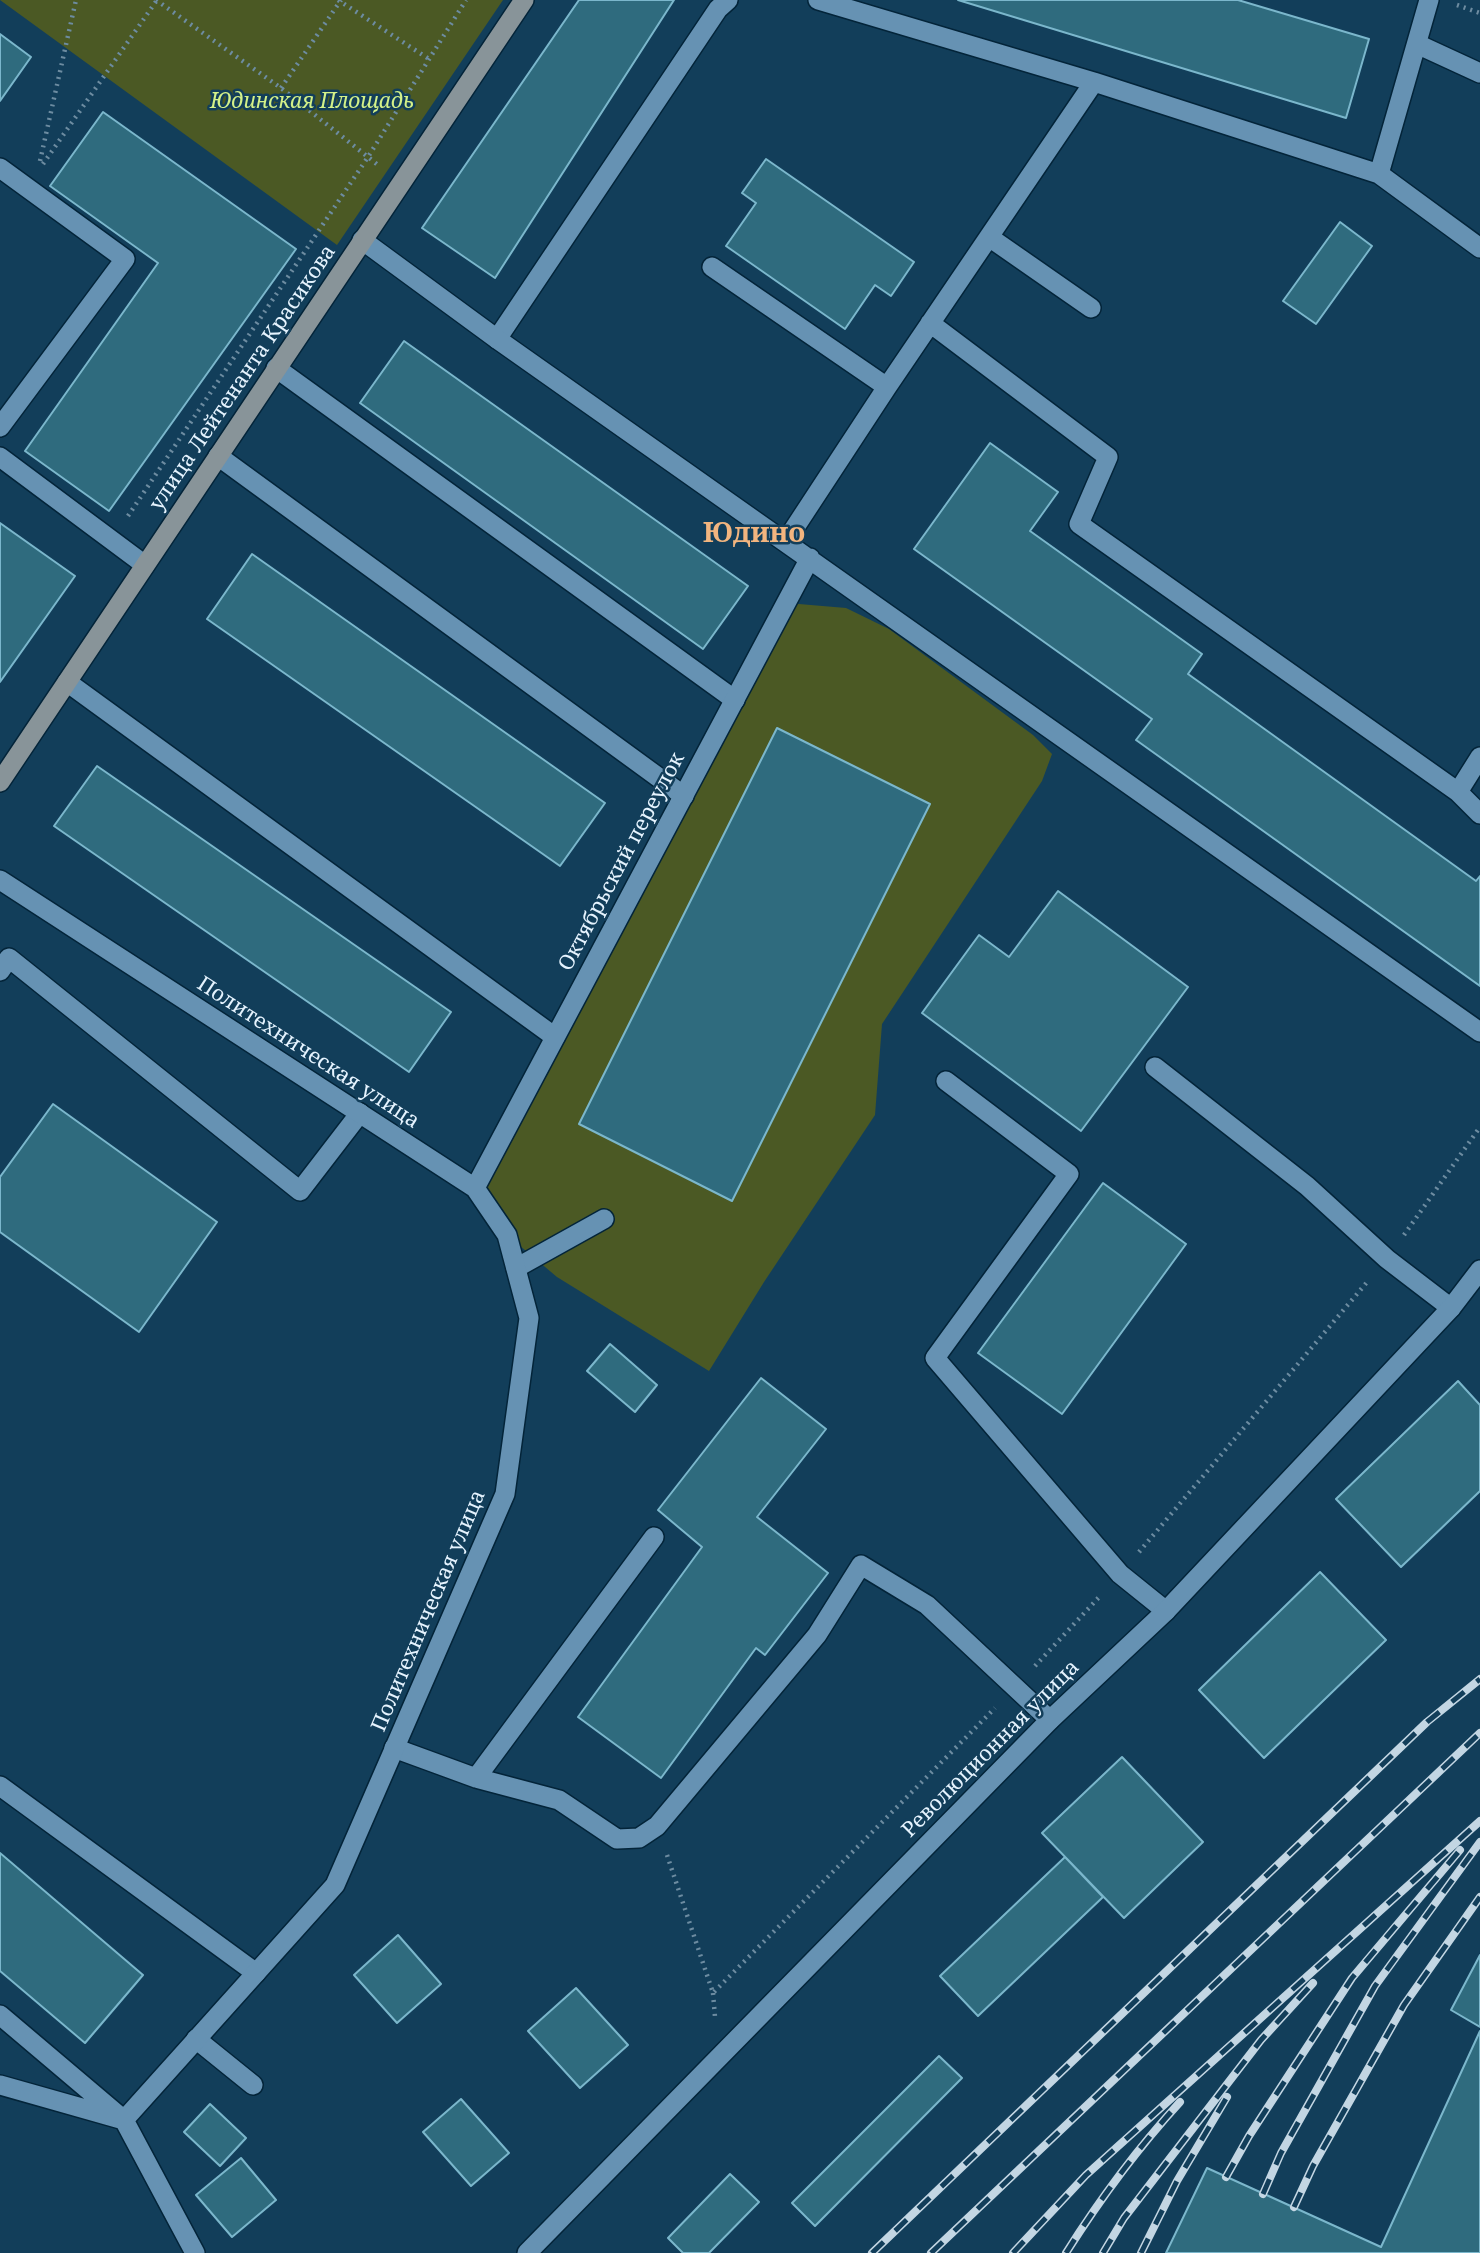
<!DOCTYPE html>
<meta charset="utf-8">
<style>
body{margin:0}
canvas{display:block;background:#123e5a}
</style>
<canvas width="1480" height="2253"></canvas>
<script>
const context = document.querySelector('canvas').getContext('2d');
context.lineJoin = 'round';
function fill(path, color) { context.fillStyle = color; context.fill(path, 'evenodd'); }
function stroke(path, color, width, dash) { context.strokeStyle = color; context.lineWidth = width; context.lineCap = dash ? 'butt' : 'round'; context.setLineDash(dash || []); context.stroke(path); }
function drawText(font, color, halo, rows, align = 'center') {
  context.font = font + ' "Noto Serif",serif'; context.lineWidth = 5; context.setLineDash([]); context.textBaseline = 'middle'; context.strokeStyle = halo; context.fillStyle = color; for (const [text, x, y, turn = 0] of rows) {
    context.save(); context.translate(x, y); context.rotate((+turn || 0) * Math.PI / 180); context.textAlign = isNaN(turn) ? turn : align; if (halo) context.strokeText(text, 0, 0); context.fillText(text, 0, 0); context.restore();
  }
}
const green = new Path2D(`
 M 0,0 L 503,0 L 337,245 Z
 M 787,603 L 846,608 L 889,629 L 1033,735 L 1052,754 L 1042,781 L 882,1024 L 875,1115 L 764,1282 L 709,1371 L 557,1277 L 507,1235 L 475,1188 Z`);
const building = new Path2D(`
 M 579,0 L 674,0 L 495,278 L 422,228 Z
 M 958,0 L 1238,0 L 1369,39 L 1346,118 Z
 M 0,34 L 31,57 L 0,101 Z
 M 103,112 L 296,249 L 109,511 L 25,451 L 158,263 L 50,186 Z
 M 766,159 L 914,262 L 891,296 L 875,285 L 845,329 L 726,246 L 756,203 L 742,193 Z
 M 1340,222 L 1372,246 L 1316,324 L 1283,301 Z
 M 404,341 L 748,586 L 703,649 L 360,403 Z
 M 990,443 L 1058,492 L 1030,531 L 1202,654 L 1188,674 L 1476,881 L 1480,876 L 1480,986 L 1136,740 L 1152,719 L 914,549 Z
 M 0,523 L 75,576 L 0,682 Z
 M 252,554 L 605,803 L 560,866 L 207,619 Z
 M 777,728 L 930,804 L 732,1201 L 579,1124 Z
 M 97,766 L 451,1012 L 409,1072 L 54,826 Z
 M 1058,891 L 1188,987 L 1081,1131 L 922,1013 L 979,935 L 1009,957 Z
 M 53,1104 L 217,1222 L 139,1332 L 0,1232 L 0,1177 Z
 M 1103,1183 L 1186,1244 L 1062,1414 L 978,1353 Z
 M 610,1344 L 657,1385 L 635,1412 L 587,1371 Z
 M 761,1378 L 826,1429 L 757,1517 L 828,1573 L 765,1655 L 756,1648 L 661,1778 L 578,1717 L 702,1547 L 658,1510 Z
 M 1458,1381 L 1480,1405 L 1480,1491 L 1401,1567 L 1336,1499 Z
 M 1320,1572 L 1386,1640 L 1264,1758 L 1199,1690 Z
 M 1122,1757 L 1203,1842 L 1124,1918 L 1042,1833 Z
 M 0,1853 L 143,1975 L 85,2043 L 0,1971 Z
 M 1065,1857 L 1103,1897 L 978,2016 L 940,1976 Z
 M 398,1935 L 441,1984 L 397,2023 L 354,1975 Z
 M 1480,1955 L 1480,2027 L 1451,2010 Z
 M 576,1988 L 628,2045 L 580,2088 L 528,2031 Z
 M 1480,2031 L 1480,2253 L 1166,2253 L 1207,2168 L 1381,2247 Z
 M 939,2056 L 962,2078 L 815,2226 L 792,2203 Z
 M 461,2099 L 509,2153 L 471,2186 L 423,2132 Z
 M 210,2104 L 246,2138 L 220,2166 L 184,2132 Z
 M 241,2158 L 276,2200 L 232,2237 L 196,2195 Z
 M 730,2174 L 759,2202 L 709,2253 L 683,2253 L 668,2238 Z`);
const path = new Path2D(`
 M 156,0 L 281,88 L 378,165
 M 338,0 L 429,59
 M 1457,5 L 1480,13
 M 281,88 L 341,0
 M 40,161 L 76,0
 M 43,164 L 157,0
 M 128,516 L 368,157 L 466,0
 M 1404,1235 L 1480,1127
 M 1139,1552 L 1368,1281
 M 1035,1666 L 1101,1595
 M 667,1855 L 713,1993 L 995,1708
 M 713,1993 L 715,2017`);
const service = new Path2D(`
 M 818,0 L 1094,82 L 1379,174 L 1429,0
 M 1417,44 L 1480,73
 M 0,168 L 125,259 L 0,427
 M 1379,174 L 1480,248
 M 989,237 L 1091,308
 M 712,267 L 887,387
 M 930,323 L 1108,457 L 1079,524 L 1458,792 L 1480,757
 M 497,339 L 718,9 L 728,0
 M 276,368 L 735,700
 M 218,456 L 684,796
 M 0,457 L 145,565
 M 786,541 L 887,387 L 1094,82
 M 67,682 L 555,1037
 M 1458,792 L 1480,814
 M 0,971 L 9,958 L 300,1191 L 360,1113
 M 1155,1067 L 1307,1186 L 1387,1259 L 1451,1308
 M 946,1081 L 1069,1174 L 935,1358 L 1120,1574 L 1166,1611
 M 516,1268 L 604,1219
 M 394,1748 L 476,1778 L 559,1800 L 617,1839 L 639,1838 L 657,1826 L 817,1635 L 861,1565 L 927,1605 L 1050,1720
 M 476,1778 L 654,1537
 M 0,1786 L 256,1973
 M 196,2039 L 253,2085`);
const minor = new Path2D(`
 M 362,240 L 497,339 L 1480,1032
 M 0,880 L 475,1188 L 507,1235 L 529,1318 L 505,1494 L 335,1885 L 124,2120 L 0,2085
 M 475,1188 L 810,558
 M 0,2015 L 124,2120 L 195,2253
 M 527,2253 L 1050,1720 L 1166,1611 L 1451,1308 L 1480,1270`);
const secondary = new Path2D(`
 M 0,782 L 524,0`);
const rail = new Path2D(`
 M 1226,2177 L 1249,2136 L 1352,1978 L 1460,1850
 M 1263,2194 L 1281,2153 L 1375,1986 L 1480,1842
 M 1294,2207 L 1313,2166 L 1404,2005 L 1480,1897
 M 872,2253 L 1427,1722 L 1480,1679
 M 931,2253 L 1480,1733
 M 1013,2253 L 1086,2175 L 1480,1821
 M 1066,2253 C 1100,2199 1137,2149 1180,2102
 M 1103,2253 L 1124,2218 L 1261,2040 L 1313,1983
 M 1141,2253 L 1177,2181 L 1227,2097`);
const parkNames = [
 ["Юдинская Площадь",312,102]
];
const streetNames = [
 ["улица Лейтенанта Красикова",243,378,-56],
 ["Октябрьский переулок",622,862,-62],
 ["Политехническая улица",308,1053,33],
 ["Политехническая улица",429,1611,-67],
 ["Революционная улица",991,1749,-45]
];
const districtNames = [
 ["Юдино",754,534]
];
fill(green, '#4b5924');
fill(building, '#2f6b7e');
stroke(building, '#7bb7cc', 2);
stroke(service, '#032439', 22);
stroke(minor, '#032439', 22);
stroke(secondary, '#032439', 22);
stroke(path, '#6d8ca1', 4.5, [2, 5]);
stroke(service, '#6692b3', 19);
stroke(minor, '#6692b3', 19);
stroke(secondary, '#889499', 19);
stroke(rail, '#c3d6e3', 8);
stroke(rail, '#123e5a', 5, [16]);
drawText('italic 21px', '#d4f188', '#123e5a', parkNames);
drawText('21px', '#e5f3fe', '#123e5a', streetNames);
drawText('bold 28px', '#f2b57f', '#123e5a', districtNames);
</script>
